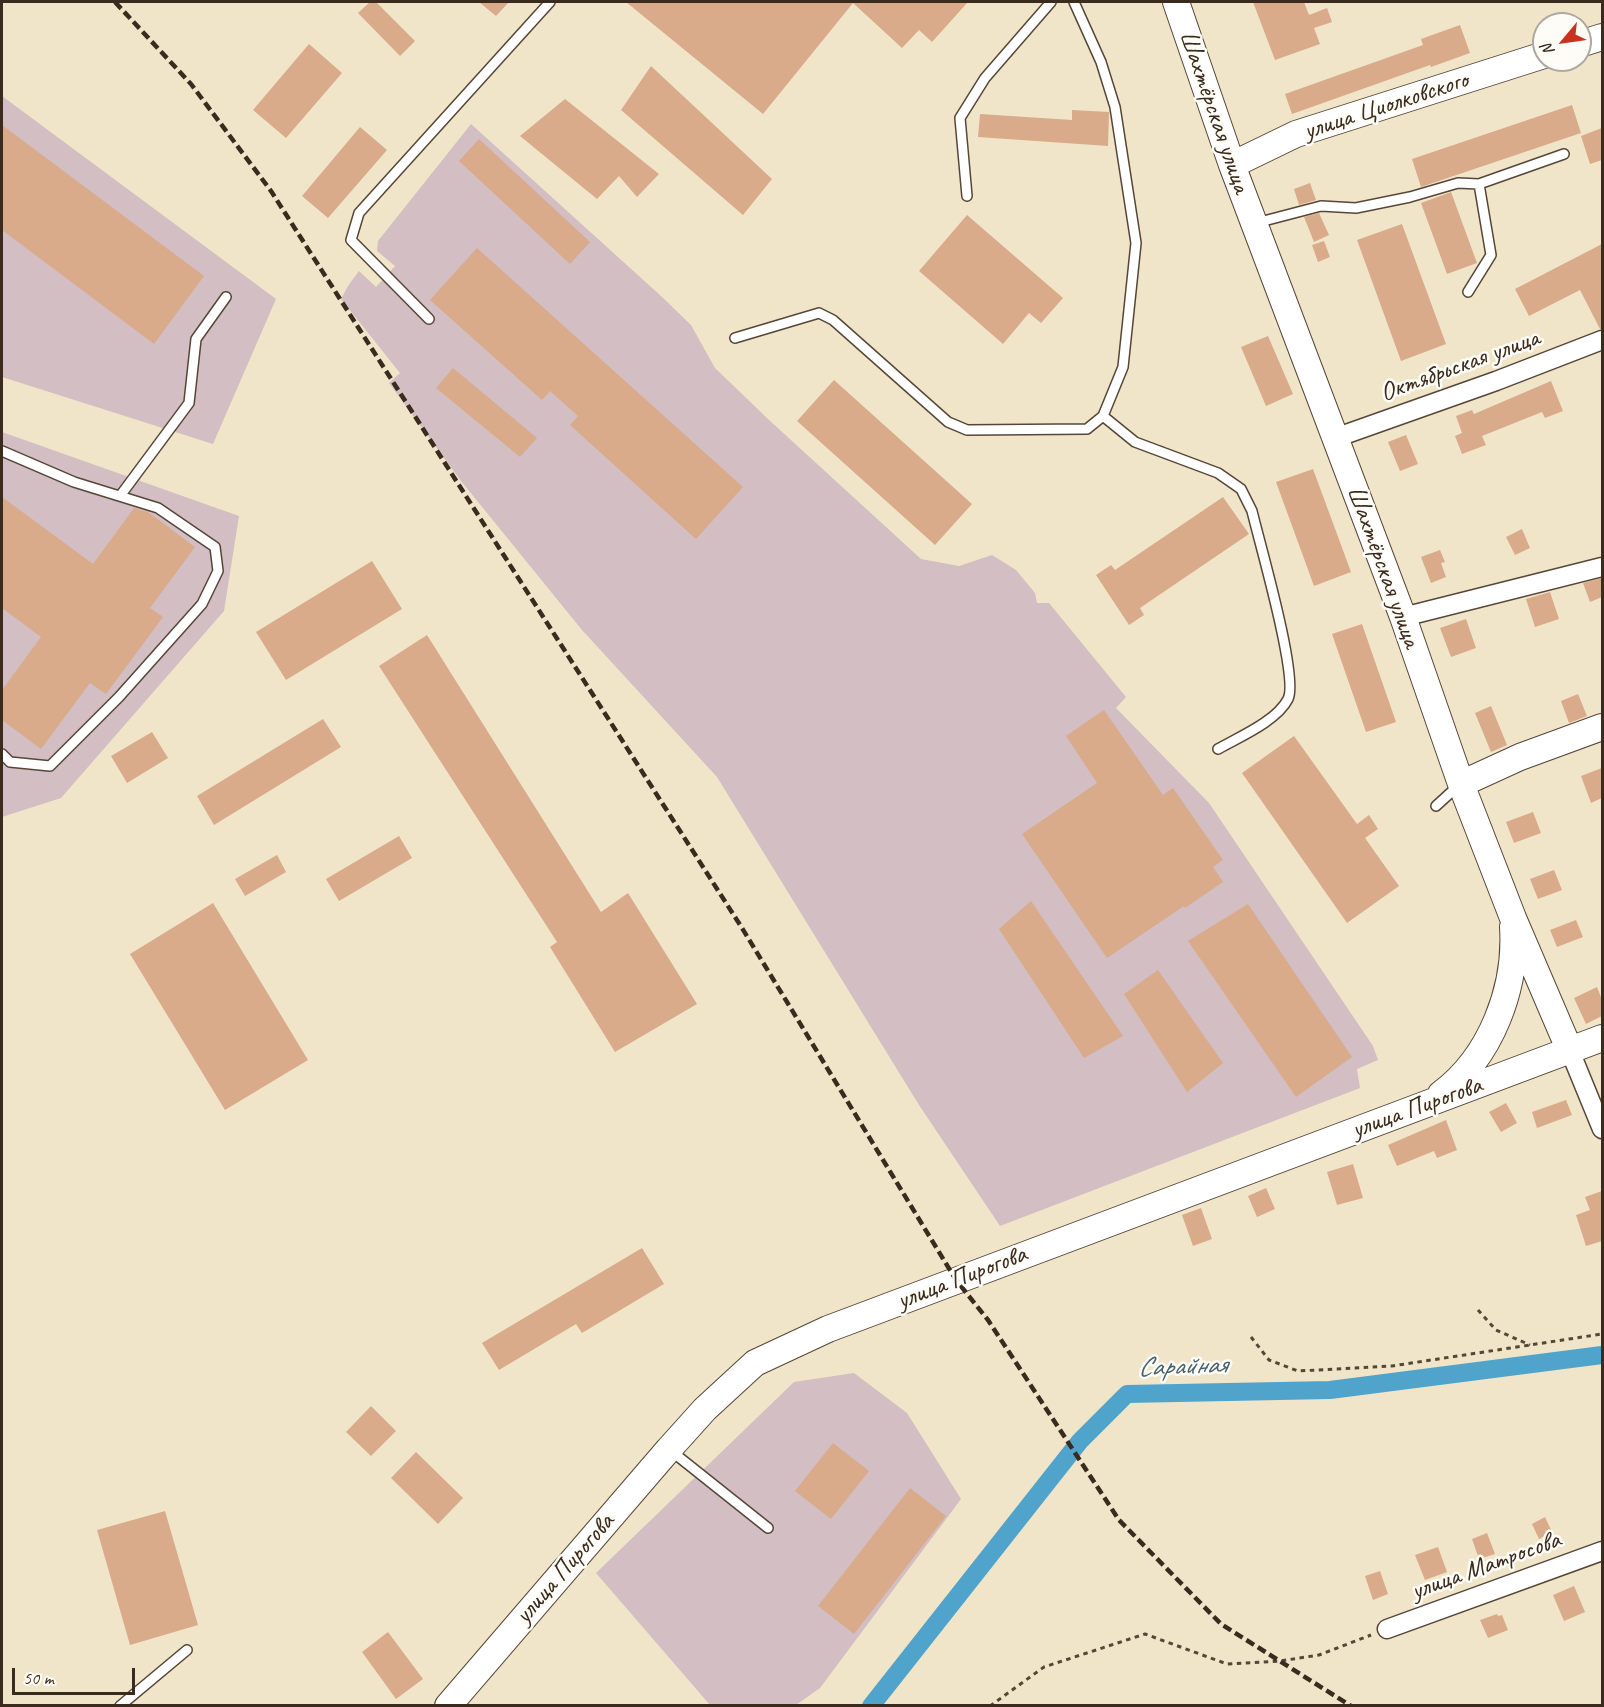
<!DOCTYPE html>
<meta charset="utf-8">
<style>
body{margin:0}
#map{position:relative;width:1604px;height:1707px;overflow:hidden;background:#f0e5c9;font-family:Caveat,sans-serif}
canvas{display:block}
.frame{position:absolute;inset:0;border:3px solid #3b2a1e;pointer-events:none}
.north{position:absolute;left:1532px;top:12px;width:60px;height:60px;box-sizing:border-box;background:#fdfcf7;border:2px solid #afa8a0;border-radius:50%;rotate:241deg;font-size:16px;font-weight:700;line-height:24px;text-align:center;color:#3b2a1e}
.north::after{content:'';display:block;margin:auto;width:21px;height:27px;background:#c8321e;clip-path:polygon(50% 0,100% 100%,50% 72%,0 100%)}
.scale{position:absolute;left:12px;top:1668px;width:123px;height:27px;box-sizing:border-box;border:3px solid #3b2a1e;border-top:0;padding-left:8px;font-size:18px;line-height:21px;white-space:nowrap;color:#3b2a1e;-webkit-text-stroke:4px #fdfcf7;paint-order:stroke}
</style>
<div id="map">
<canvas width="1604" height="1707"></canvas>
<div class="frame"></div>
<div class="north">N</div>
<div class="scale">50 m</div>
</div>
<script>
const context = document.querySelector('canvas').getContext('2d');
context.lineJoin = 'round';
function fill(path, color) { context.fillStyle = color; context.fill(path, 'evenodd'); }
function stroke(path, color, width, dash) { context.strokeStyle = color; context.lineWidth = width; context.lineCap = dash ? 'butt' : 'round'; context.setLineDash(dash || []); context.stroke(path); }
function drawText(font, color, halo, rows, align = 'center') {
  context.font = font + ' Caveat,sans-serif'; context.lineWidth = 5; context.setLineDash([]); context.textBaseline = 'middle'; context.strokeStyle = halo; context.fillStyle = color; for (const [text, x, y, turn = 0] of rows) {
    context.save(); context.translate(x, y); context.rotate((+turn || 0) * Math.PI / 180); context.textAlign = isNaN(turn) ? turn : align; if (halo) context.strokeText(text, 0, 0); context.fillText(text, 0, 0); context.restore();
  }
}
const industrial = new Path2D(`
 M 2,96 L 276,299 L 213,444 L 2,377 Z
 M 471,124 L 661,296 L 691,325 L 715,368 L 768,419 L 921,559 L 959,566 L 992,555 L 1016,570 L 1035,593 L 1037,603 L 1049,603 L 1126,697 L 1116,708 L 1209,803 L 1373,1046 L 1378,1060 L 1357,1069 L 1360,1088 L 1000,1226 L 919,1105 L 717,777 L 582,630 L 461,481 L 389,383 L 400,373 L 341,299 L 348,286 L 359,271 L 376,287 L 395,266 L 377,251 L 378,241 Z
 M 2,432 L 239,516 L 224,611 L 61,798 L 2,817 Z
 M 854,1373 L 907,1413 L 961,1499 L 820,1688 L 796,1705 L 710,1705 L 596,1573 L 794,1382 Z`);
const canal = new Path2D(`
 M 871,1706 L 1080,1441 L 1127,1394 L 1330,1390 L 1602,1355`);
const building = new Path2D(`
 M 370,2 L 376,2 L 415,41 L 400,56 L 358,13 Z
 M 479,2 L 509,2 L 496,16 Z
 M 626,2 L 968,2 L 932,42 L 919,30 L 902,48 L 853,3 L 763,114 Z
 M 1253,2 L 1304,2 L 1309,15 L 1327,8 L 1332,22 L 1314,28 L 1320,44 L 1275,60 Z
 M 1460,25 L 1470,53 L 1431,67 L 1430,65 L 1292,114 L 1285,94 L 1423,45 L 1421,39 Z
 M 309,44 L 342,73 L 286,138 L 253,110 Z
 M 651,66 L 772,179 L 743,215 L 621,110 Z
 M 565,99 L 659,174 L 637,197 L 619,176 L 597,199 L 520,136 Z
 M 1572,105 L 1581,133 L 1421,187 L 1412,159 Z
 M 1072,110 L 1109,112 L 1108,146 L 978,137 L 980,114 L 1072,120 Z
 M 2,125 L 204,276 L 154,344 L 2,230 Z
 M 360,127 L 387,150 L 328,218 L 302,196 Z
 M 1602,128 L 1602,160 L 1590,164 L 1581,136 Z
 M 479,139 L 590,242 L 570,264 L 459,161 Z
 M 1310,183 L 1316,200 L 1299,205 L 1294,189 Z
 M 1451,192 L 1477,263 L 1447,274 L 1421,203 Z
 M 1319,213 L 1329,235 L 1314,242 L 1304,217 Z
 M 967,215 L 1063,298 L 1041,323 L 1029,313 L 1003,344 L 919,271 Z
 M 1402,224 L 1446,344 L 1401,361 L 1357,240 Z
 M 1324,241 L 1330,257 L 1318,262 L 1312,245 Z
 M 1602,244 L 1602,329 L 1600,329 L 1580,290 L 1529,316 L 1515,289 Z
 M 477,248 L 743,487 L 696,539 L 570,425 L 578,416 L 550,391 L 542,400 L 430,300 Z
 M 1268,336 L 1293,394 L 1266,406 L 1241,347 Z
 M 453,368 L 537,438 L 520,457 L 436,388 Z
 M 834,380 L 972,504 L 935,545 L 797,421 Z
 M 1551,381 L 1563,411 L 1545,418 L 1542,412 L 1482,436 L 1486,445 L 1462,454 L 1455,436 L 1462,433 L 1456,416 L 1472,410 L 1474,414 Z
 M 1406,435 L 1418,464 L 1400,471 L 1388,442 Z
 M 1313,469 L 1351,572 L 1314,586 L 1276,482 Z
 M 2,497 L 93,564 L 134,508 L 148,512 L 195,547 L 150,608 L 163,617 L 106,694 L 90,683 L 41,749 L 2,720 L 2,690 L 41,637 L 2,608 Z
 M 1223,497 L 1249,534 L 1140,608 L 1144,615 L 1129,625 L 1096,575 L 1111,565 L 1115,570 Z
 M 1522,529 L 1530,548 L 1515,555 L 1506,537 Z
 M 1440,550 L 1445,562 L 1441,563 L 1446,577 L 1431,583 L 1421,557 Z
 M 372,561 L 402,609 L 286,680 L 256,632 Z
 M 1602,578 L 1602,597 L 1590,602 L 1583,583 Z
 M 1550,592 L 1559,619 L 1535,627 L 1526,599 Z
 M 1466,619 L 1476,648 L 1451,657 L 1440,628 Z
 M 1362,624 L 1396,722 L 1366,732 L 1332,634 Z
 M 427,635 L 601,912 L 628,893 L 697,1004 L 615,1052 L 550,947 L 557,942 L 379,666 Z
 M 1578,694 L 1587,716 L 1569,723 L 1561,701 Z
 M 1491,706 L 1507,745 L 1491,752 L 1475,713 Z
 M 1104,710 L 1163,795 L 1173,788 L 1223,860 L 1213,867 L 1223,882 L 1185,908 L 1184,906 L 1107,958 L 1022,834 L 1097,783 L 1066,736 Z
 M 323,719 L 341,747 L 214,825 L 197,796 Z
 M 152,732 L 168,758 L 127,783 L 111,756 Z
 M 1294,736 L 1357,824 L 1369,815 L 1378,829 L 1365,838 L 1399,886 L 1347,923 L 1242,773 Z
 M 1602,768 L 1602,798 L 1591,803 L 1581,776 Z
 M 1533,812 L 1541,833 L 1514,843 L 1506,822 Z
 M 399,836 L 412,858 L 339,901 L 326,879 Z
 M 277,855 L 286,872 L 245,896 L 235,879 Z
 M 1554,870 L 1562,890 L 1538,899 L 1530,879 Z
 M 1031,901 L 1123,1036 L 1084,1058 L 999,929 Z
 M 213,903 L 308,1060 L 225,1110 L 130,954 Z
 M 1248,904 L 1352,1057 L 1296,1097 L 1188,941 Z
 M 1576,920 L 1583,937 L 1557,947 L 1550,930 Z
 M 1158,970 L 1223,1063 L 1187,1092 L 1124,994 Z
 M 1597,987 L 1602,1000 L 1602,1016 L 1586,1024 L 1574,998 Z
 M 1566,1100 L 1572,1115 L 1537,1128 L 1532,1112 Z
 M 1506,1103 L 1517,1123 L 1501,1132 L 1489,1112 Z
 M 1446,1120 L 1457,1150 L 1437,1158 L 1434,1151 L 1397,1166 L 1388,1145 Z
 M 1353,1164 L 1363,1198 L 1337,1205 L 1327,1172 Z
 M 1266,1188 L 1275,1209 L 1257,1217 L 1248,1196 Z
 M 1602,1191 L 1602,1241 L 1586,1246 L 1576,1215 L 1590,1210 L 1585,1197 Z
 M 1201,1208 L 1212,1239 L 1193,1246 L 1182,1215 Z
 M 642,1248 L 664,1284 L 582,1333 L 576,1324 L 499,1370 L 482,1343 Z
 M 371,1406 L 396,1431 L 371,1456 L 346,1432 Z
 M 833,1443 L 869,1471 L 831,1519 L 795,1491 Z
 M 416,1452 L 463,1498 L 438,1524 L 391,1478 Z
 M 910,1488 L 946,1516 L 854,1634 L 818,1606 Z
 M 165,1511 L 198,1625 L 130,1645 L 97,1530 Z
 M 1545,1517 L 1552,1532 L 1539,1539 L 1532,1524 Z
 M 1487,1533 L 1495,1554 L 1479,1559 L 1472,1539 Z
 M 1438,1547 L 1447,1572 L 1425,1580 L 1415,1555 Z
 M 1380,1571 L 1388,1594 L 1373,1600 L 1365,1576 Z
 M 1574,1586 L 1585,1612 L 1564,1621 L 1553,1595 Z
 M 1497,1614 L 1498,1616 L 1502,1615 L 1508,1630 L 1488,1638 L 1480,1620 Z
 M 388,1632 L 423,1679 L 396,1699 L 362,1652 Z`);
const path = new Path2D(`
 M 1478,1310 L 1496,1330 L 1530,1345
 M 1251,1337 L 1269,1360 L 1298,1371 L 1392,1366 L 1602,1334
 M 990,1706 L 1044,1667 L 1145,1634 L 1227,1664 L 1280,1661 L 1319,1655 L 1371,1635`);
const lane = new Path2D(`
 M 967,196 L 960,118 L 985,78 L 1051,2
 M 1256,223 L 1321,206 L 1356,208 L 1410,197 L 1458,183 L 1479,184 L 1564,154
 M 1468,292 L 1491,255 L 1479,184
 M 429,319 L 351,240 L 359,213 L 550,2
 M 735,338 L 819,313 L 833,320 L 948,422 L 967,430 L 1087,429 L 1103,416 L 1123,367 L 1136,243 L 1115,107 L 1101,62 L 1074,2
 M 1103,416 L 1135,442 L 1218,473 L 1241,489 L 1252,511 C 1259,541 1299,678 1288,699 C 1277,721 1239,737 1218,749
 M 2,451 L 74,482 L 158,508 L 215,547 L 218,571 L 202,604 L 119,697 L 50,766 L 10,762 L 2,754
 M 120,496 L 189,403 L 196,339 L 226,297
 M 1436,806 L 1459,785
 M 670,1450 L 768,1528
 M 120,1706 L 187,1650`);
const street = new Path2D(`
 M 1335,438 L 1496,381 L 1602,340
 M 1403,617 L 1602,567
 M 1570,1051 L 1602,1129
 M 1387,1629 L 1602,1551`);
const secondary = new Path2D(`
 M 1176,2 L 1232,165 L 1403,617 L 1461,784 L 1513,918 L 1570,1051
 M 1580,44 L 1602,37
 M 1232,165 L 1296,134 L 1544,55
 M 1461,784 L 1520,757 L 1602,727
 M 1441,1094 C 1491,1057 1517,988 1513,927
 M 448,1706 L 669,1449 L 705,1409 L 755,1363 L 828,1329 L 1602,1038`);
const rail = new Path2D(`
 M 115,2 L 191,84 L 271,191 L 742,928 L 956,1280 L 988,1320 L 1119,1520 L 1221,1624 L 1351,1706`);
const streetNames = [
 ["улица Циолковского",1386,106,-18],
 ["Шахтёрская улица",1214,112,71],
 ["Октябрьская улица",1460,366,-20],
 ["Шахтёрская улица",1383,567,70],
 ["улица Пирогова",1417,1108,-20],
 ["улица Пирогова",962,1278,-21],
 ["улица Матросова",1486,1566,-20],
 ["улица Пирогова",565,1569,-49]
];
const waterNames = [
 ["Сарайная",1182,1367,-2]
];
fill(industrial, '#d2bec3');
stroke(canal, '#50a3cb', 18);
fill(building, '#d9ab8a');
stroke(lane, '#564638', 12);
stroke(street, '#564638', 21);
stroke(secondary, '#564638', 28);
stroke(path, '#564638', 3, [4.5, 4.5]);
stroke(lane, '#fff', 9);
stroke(street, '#fff', 18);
stroke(secondary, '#fff', 26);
stroke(rail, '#3b2a1e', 4.5, [9, 4.5]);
drawText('26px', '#3b2a1e', '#fdfcf7', streetNames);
drawText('italic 27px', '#44606c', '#fdfcf7', waterNames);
</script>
